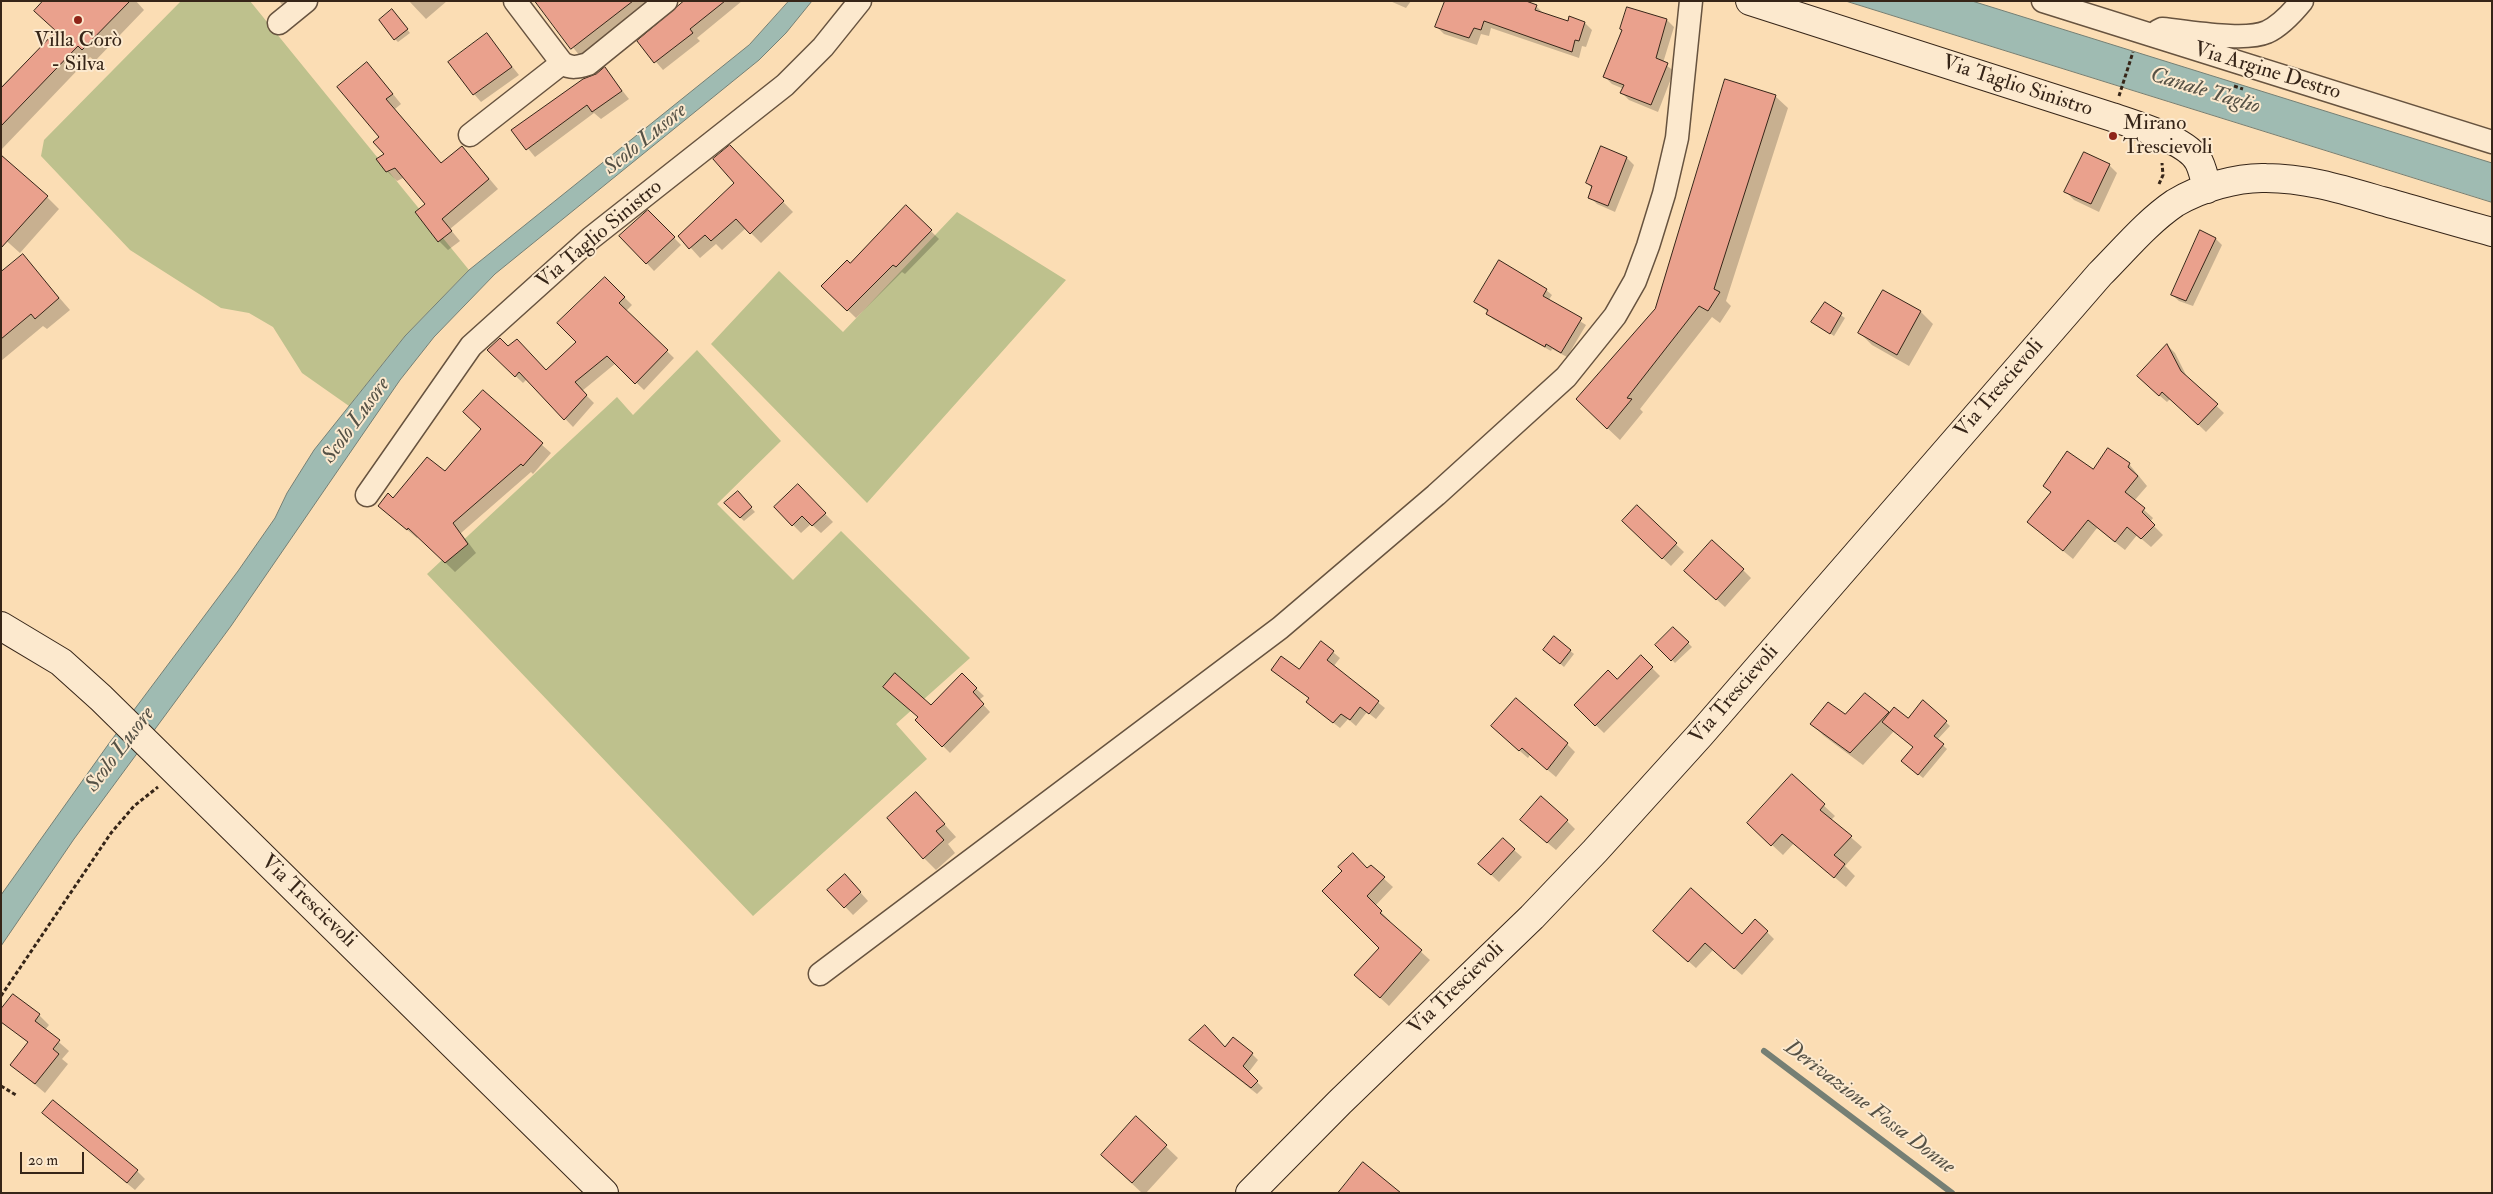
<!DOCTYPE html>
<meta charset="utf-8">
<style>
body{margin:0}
#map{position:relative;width:2493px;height:1194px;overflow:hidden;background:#fbddb4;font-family:"IM FELL Double Pica",serif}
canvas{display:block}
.frame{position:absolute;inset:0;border:2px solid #362518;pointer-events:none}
.scale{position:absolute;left:20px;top:1152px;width:64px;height:22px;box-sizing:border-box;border:2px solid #362518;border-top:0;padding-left:6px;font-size:15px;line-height:18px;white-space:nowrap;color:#362518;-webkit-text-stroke:4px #fce9ce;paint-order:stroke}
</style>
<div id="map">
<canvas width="2493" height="1194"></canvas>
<div class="frame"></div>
<div class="scale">20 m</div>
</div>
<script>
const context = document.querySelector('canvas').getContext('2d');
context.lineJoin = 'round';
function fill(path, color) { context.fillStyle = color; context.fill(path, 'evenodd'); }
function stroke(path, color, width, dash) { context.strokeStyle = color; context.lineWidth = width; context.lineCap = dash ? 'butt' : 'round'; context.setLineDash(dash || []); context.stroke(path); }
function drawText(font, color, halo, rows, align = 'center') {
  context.font = font + ' "IM FELL Double Pica",serif'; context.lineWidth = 4; context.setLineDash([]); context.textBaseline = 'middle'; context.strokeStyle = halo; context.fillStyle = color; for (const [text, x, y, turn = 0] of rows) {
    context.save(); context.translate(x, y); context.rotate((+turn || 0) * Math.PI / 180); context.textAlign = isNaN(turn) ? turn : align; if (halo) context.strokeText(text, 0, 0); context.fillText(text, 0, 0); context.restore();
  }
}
const green = new Path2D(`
 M 181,1 L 250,1 L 469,270 L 405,336 L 349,406 L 302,373 L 273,327 L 249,313 L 221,308 L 130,250 L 41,156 L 44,140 Z
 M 957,212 L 1066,280 L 867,503 L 711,344 L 779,271 L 843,332 Z
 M 697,350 L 781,441 L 717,504 L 793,580 L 841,531 L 970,658 L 896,724 L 927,759 L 753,916 L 427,574 L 617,397 L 633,415 Z`);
const water = new Path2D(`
 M 789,1 L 812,1 L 786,33 L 759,60 L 495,274 L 434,337 L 400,380 L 231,626 L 74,839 L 1,946 L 1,895 L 110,742 L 238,571 L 275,518 L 287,493 L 314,450 L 405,336 L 469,270 L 749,45 Z
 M 1846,1 L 1972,1 L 2492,163 L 2492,202 Z`);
const shadow = new Path2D(`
 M 45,1 L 136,1 L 144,10 L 95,61 L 90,57 L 1,150 L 1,87 L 57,31 Z
 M 279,1 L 291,1 L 284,7 Z
 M 409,1 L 447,1 L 426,19 Z
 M 535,1 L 650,1 L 580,56 Z
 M 687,1 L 742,1 L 697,38 L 700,41 L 663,70 L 639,42 Z
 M 1390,1 L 1411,1 L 1406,8 Z
 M 1536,6 L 1543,13 L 1569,23 L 1585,23 L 1592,30 L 1586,47 L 1582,46 L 1579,58 L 1491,28 L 1489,36 L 1481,34 L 1477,45 L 1444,34 L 1437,27 Z
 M 1628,8 L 1667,20 L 1674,27 L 1663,63 L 1674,71 L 1658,112 L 1629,100 L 1622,93 L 1624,89 L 1612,84 L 1605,77 L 1623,31 Z
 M 395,14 L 410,33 L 398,42 L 395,39 Z
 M 487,35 L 519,75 L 481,102 L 474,94 Z
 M 605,69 L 629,99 L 601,119 L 594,113 L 535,157 L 513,130 Z
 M 376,73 L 401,104 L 395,109 L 441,164 L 471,157 L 498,189 L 450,229 L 460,241 L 448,250 L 439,241 L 427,204 L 405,177 L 397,181 L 387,171 L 386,155 L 381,138 Z
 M 1775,96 L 1788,108 L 1726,301 L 1731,306 L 1720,323 L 1712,317 L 1640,409 L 1643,412 L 1620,440 L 1589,411 L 1656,310 Z
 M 730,147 L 793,212 L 761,243 L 746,228 L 722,250 L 716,244 L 700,258 L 680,236 L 736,183 Z
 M 1602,148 L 1627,158 L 1634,165 L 1615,212 L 1597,204 L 1590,197 L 1592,188 L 1587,183 Z
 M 2109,165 L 2117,173 L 2099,212 L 2074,200 L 2066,192 Z
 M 47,197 L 59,209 L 20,253 L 1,236 Z
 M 906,207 L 939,239 L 905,274 L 902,272 L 856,318 L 823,286 L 850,265 Z
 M 648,211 L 681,245 L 654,271 L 621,236 Z
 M 2201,232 L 2216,239 L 2222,245 L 2193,306 L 2179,301 L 2172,295 Z
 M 23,256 L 70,310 L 47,329 L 43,326 L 1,361 L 1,273 Z
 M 605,278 L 632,305 L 626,311 L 674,358 L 644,390 L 616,363 L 582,391 L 594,403 L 573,427 L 527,379 L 523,383 L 488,350 L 508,347 L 546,371 L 577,342 Z
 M 1546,290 L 1552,295 L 1548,301 L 1586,325 L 1567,357 L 1552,349 L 1551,351 L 1493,319 L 1487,313 L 1488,312 L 1475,302 Z
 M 1884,291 L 1921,312 L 1933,324 L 1909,366 L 1872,345 L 1860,333 Z
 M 1825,304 L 1845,318 L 1834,336 L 1813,322 Z
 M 2167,345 L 2175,353 L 2188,379 L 2224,413 L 2206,432 L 2171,398 L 2167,402 L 2146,384 Z
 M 483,392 L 551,453 L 533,474 L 531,472 L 461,533 L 476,553 L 455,572 L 418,536 L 417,538 L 388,514 L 393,499 L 445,473 L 483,429 Z
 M 2108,449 L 2129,464 L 2147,486 L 2134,501 L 2153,518 L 2150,522 L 2163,535 L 2151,547 L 2137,535 L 2125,550 L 2097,528 L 2073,559 L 2028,522 L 2052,493 L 2044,486 L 2093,471 Z
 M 798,486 L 833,522 L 821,533 L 811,524 L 801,533 L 793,525 Z
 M 737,493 L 755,512 L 744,521 L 725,503 Z
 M 1637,507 L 1684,552 L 1671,566 L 1632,529 Z
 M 1743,570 L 1751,578 L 1725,607 L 1694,579 Z
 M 1673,628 L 1692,647 L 1675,663 L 1657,645 Z
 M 1554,638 L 1574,654 L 1564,667 L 1548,653 Z
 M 1321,642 L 1340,658 L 1333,667 L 1385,708 L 1376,719 L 1367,712 L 1356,726 L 1348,719 L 1340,728 L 1314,708 L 1310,699 L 1272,670 L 1299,671 Z
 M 1641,657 L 1660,676 L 1604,733 L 1575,705 L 1617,681 Z
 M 962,675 L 984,696 L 979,700 L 990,712 L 950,753 L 917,720 Z
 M 1923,702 L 1950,726 L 1937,740 L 1947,749 L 1923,778 L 1906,764 L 1914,747 L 1894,731 L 1863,765 L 1824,736 L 1812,724 L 1845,715 L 1888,713 L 1908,719 Z
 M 1500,734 L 1567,744 L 1575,752 L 1556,777 L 1530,755 L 1528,758 Z
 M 1792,776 L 1835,816 L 1831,820 L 1862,847 L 1845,866 L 1855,876 L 1846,887 L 1794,843 L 1783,855 L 1759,833 Z
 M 928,806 L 956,837 L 948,844 L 955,853 L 936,870 L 924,858 Z
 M 1567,821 L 1575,829 L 1556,850 L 1530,828 Z
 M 1514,850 L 1522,857 L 1499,882 L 1488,872 Z
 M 1371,867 L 1393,887 L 1375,906 L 1390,921 L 1389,923 L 1430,960 L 1389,1006 L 1365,984 L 1380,948 L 1323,891 Z
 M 853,884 L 868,901 L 853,915 L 829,890 Z
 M 1767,932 L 1774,939 L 1742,975 L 1713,950 L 1696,968 L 1662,938 L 1742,935 Z
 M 13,996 L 39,1015 L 49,1025 L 45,1030 L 69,1051 L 62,1059 L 68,1064 L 45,1093 L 12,1065 L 29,1043 L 1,1021 Z
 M 1197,1046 L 1252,1054 L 1258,1060 L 1248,1073 L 1263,1088 L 1257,1094 Z
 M 1136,1118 L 1178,1158 L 1146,1193 L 1142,1193 L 1114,1167 Z
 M 52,1121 L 137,1171 L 145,1179 L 135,1190 Z`);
const stream = new Path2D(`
 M 1764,1051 L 1952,1193`);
const building = new Path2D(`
 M 43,1 L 130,1 L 82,50 L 78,46 L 1,126 L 1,88 L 56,31 L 34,11 Z
 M 535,1 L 633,1 L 571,49 Z
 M 684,1 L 725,1 L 690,29 L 693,33 L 654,63 L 637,41 Z
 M 1445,1 L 1526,1 L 1537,5 L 1535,10 L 1568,21 L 1569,16 L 1585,22 L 1579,41 L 1575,40 L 1572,52 L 1484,21 L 1481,30 L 1474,28 L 1469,38 L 1435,27 Z
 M 1627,7 L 1667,19 L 1656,58 L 1668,63 L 1651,105 L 1620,93 L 1624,85 L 1603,77 L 1622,30 L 1620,29 Z
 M 392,9 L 408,29 L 394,40 L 379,20 Z
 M 487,33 L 512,67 L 473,95 L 448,62 Z
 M 367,62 L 393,94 L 386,99 L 441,163 L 462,146 L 489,179 L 442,219 L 452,231 L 438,242 L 415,212 L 425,204 L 395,168 L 386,172 L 376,159 L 384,154 L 373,142 L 379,137 L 337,87 Z
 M 605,67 L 622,91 L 592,112 L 587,105 L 526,150 L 511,130 L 583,79 L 596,74 Z
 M 1725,79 L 1776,95 L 1714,289 L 1720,292 L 1708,311 L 1699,306 L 1627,398 L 1632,399 L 1607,429 L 1576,399 L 1655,309 Z
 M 730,145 L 784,201 L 750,234 L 736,219 L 711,241 L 705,235 L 689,249 L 678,236 L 734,183 L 713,159 Z
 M 1601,146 L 1627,157 L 1608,206 L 1588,198 L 1592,186 L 1586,183 Z
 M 2084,152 L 2110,164 L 2091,204 L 2064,192 Z
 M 1,155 L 48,196 L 1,248 Z
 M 906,205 L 932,230 L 896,267 L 893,265 L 847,311 L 821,286 L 847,260 L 850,263 Z
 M 648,210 L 675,237 L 646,264 L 619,236 Z
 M 2200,230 L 2216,238 L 2186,301 L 2171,295 Z
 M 23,254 L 59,298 L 35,319 L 31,314 L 1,339 L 1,272 Z
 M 1499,260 L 1547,289 L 1543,296 L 1582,318 L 1561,353 L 1546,344 L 1545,347 L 1486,314 L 1488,310 L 1474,302 Z
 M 605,277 L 625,297 L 619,303 L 668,350 L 635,384 L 607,356 L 575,382 L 587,395 L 564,420 L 519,372 L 515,377 L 487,350 L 500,338 L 508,346 L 517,339 L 546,370 L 576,342 L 557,323 Z
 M 1883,290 L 1921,311 L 1897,355 L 1858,333 Z
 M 1825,302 L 1842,313 L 1830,334 L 1811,322 Z
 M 2167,344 L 2181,371 L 2218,404 L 2198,425 L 2162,392 L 2159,396 L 2137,376 Z
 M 483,390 L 543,443 L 523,466 L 521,464 L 453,523 L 468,544 L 445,563 L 408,528 L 407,530 L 378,506 L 388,493 L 393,498 L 427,457 L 445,471 L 481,429 L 463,412 Z
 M 2108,448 L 2130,463 L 2128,467 L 2138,476 L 2125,492 L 2145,508 L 2142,512 L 2155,525 L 2141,539 L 2127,527 L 2115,542 L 2088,520 L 2063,551 L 2027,522 L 2051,492 L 2043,486 L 2067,451 L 2093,469 Z
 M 798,484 L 826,513 L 812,526 L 802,516 L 792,526 L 774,507 Z
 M 738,491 L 752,507 L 740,518 L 724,503 Z
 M 1637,505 L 1677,543 L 1662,559 L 1622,521 Z
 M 1712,540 L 1744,569 L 1716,600 L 1684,571 Z
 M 1673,627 L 1689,642 L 1671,661 L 1655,645 Z
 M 1554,636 L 1571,650 L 1560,664 L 1543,650 Z
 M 1321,641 L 1334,651 L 1327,660 L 1379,701 L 1369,714 L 1360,707 L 1350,720 L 1341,714 L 1333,723 L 1306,702 L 1309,698 L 1271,670 L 1281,656 L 1299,669 Z
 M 1641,655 L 1653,667 L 1595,726 L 1574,705 L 1608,670 L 1617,679 Z
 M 895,673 L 931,705 L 962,673 L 977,688 L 973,692 L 984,704 L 942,747 L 915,720 L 918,717 L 883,687 Z
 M 1865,693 L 1889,712 L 1850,753 L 1810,724 L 1828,702 L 1845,714 Z
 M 1516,698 L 1568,743 L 1547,770 L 1522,748 L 1519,751 L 1491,726 Z
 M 1923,700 L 1947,721 L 1934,736 L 1944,744 L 1918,775 L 1901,761 L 1913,747 L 1882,722 L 1894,707 L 1908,718 Z
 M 1792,774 L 1825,804 L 1820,810 L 1852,836 L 1834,855 L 1845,864 L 1834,878 L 1782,834 L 1771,846 L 1747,823 Z
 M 916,792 L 945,824 L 936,831 L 944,840 L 923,859 L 887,818 Z
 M 1541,796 L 1568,820 L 1547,843 L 1520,820 Z
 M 1503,838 L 1515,849 L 1491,875 L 1478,864 Z
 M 1353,853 L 1367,868 L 1371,865 L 1385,877 L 1367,896 L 1382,911 L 1380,913 L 1422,950 L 1380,998 L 1354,975 L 1379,948 L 1322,891 L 1342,871 L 1338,867 Z
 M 845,874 L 861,892 L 844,908 L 827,890 Z
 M 1691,888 L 1742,934 L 1755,919 L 1768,931 L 1734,969 L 1705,943 L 1688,962 L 1653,931 Z
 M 13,994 L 40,1014 L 35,1021 L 60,1040 L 53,1049 L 59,1054 L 35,1084 L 10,1065 L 28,1042 L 1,1022 L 1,1009 Z
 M 1205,1025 L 1225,1047 L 1233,1037 L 1253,1053 L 1243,1066 L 1258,1081 L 1251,1088 L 1189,1040 Z
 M 53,1100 L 138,1170 L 127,1183 L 42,1113 Z
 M 1136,1116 L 1167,1145 L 1132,1183 L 1101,1155 Z
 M 1363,1162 L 1401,1193 L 1338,1193 Z`);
const path = new Path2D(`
 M 2234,86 L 2243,89
 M 2119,96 L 2133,52
 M 2159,184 L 2163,175 L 2162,163
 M 1,996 L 111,833 L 134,806 L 158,787
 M 1,1086 L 16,1095`);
const minor = new Path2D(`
 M 515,1 L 562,63
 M 2043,1 L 2492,142
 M 279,23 L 306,1
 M 2158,31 L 2162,29 C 2188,31 2244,42 2267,32 C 2280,26 2293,12 2302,1
 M 470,135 L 562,63 C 571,69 578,67 588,64 L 666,1
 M 367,495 L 471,346 L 591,238 L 785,85 L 823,47 L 860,1
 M 820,974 L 1280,628 L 1436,495 L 1566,377 L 1615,316 L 1635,281 L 1648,246 L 1664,194 L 1677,138 L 1691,1`);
const secondary = new Path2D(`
 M 1750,1 L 2112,117 C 2135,125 2188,140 2199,162 C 2203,170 2205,180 2207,189
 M 1,626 L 61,662 L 101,698 L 604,1193
 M 1250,1193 L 1340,1102 L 1532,917 L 1595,851 L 1700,735 L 2100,274 C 2124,250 2147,222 2175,203 C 2200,188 2237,177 2266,178 C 2306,178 2344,190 2382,201 C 2418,211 2455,222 2492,232`);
const markers = [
 [78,20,5,"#8f2418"],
 [2113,136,5,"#8f2418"]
];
const poiNames = [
 ["Villa Corò",78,41],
 ["- Silva",78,65],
 ["Mirano",2123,124,"left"],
 ["Trescievoli",2123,148,"left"]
];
const streetNames = [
 ["Via Argine Destro",2267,72,17],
 ["Via Taglio Sinistro",2017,87,18],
 ["Via Taglio Sinistro",600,235,-40],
 ["Via Trescievoli",2000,389,-49],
 ["Via Trescievoli",1735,695,-49],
 ["Via Trescievoli",308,902,44],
 ["Via Trescievoli",1457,989,-44]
];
const waterNames = [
 ["Canale Taglio",2205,92,17],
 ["Scolo Lusore",646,140,-39],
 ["Scolo Lusore",357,421,-54],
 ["Scolo Lusore",121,750,-53],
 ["Derivazione Fossa Donne",1869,1108,37]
];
fill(green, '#bec18d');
fill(water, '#9fbbb2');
stroke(water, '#757f74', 1);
fill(shadow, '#0003');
stroke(stream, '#757f74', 6);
fill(building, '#eaa18d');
stroke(building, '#362518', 1);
stroke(minor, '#67533f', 25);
stroke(secondary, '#362518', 30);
stroke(path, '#362518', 3, [4, 2.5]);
stroke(minor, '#fce9ce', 22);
stroke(secondary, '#fce9ce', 28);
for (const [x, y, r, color] of markers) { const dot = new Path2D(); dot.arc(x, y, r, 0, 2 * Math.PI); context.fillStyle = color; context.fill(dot); stroke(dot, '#fce9ce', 2); }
drawText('21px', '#362518', '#fce9ce', poiNames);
drawText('21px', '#362518', '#fce9ce', streetNames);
drawText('italic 22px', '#565246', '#fce9ce', waterNames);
</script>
